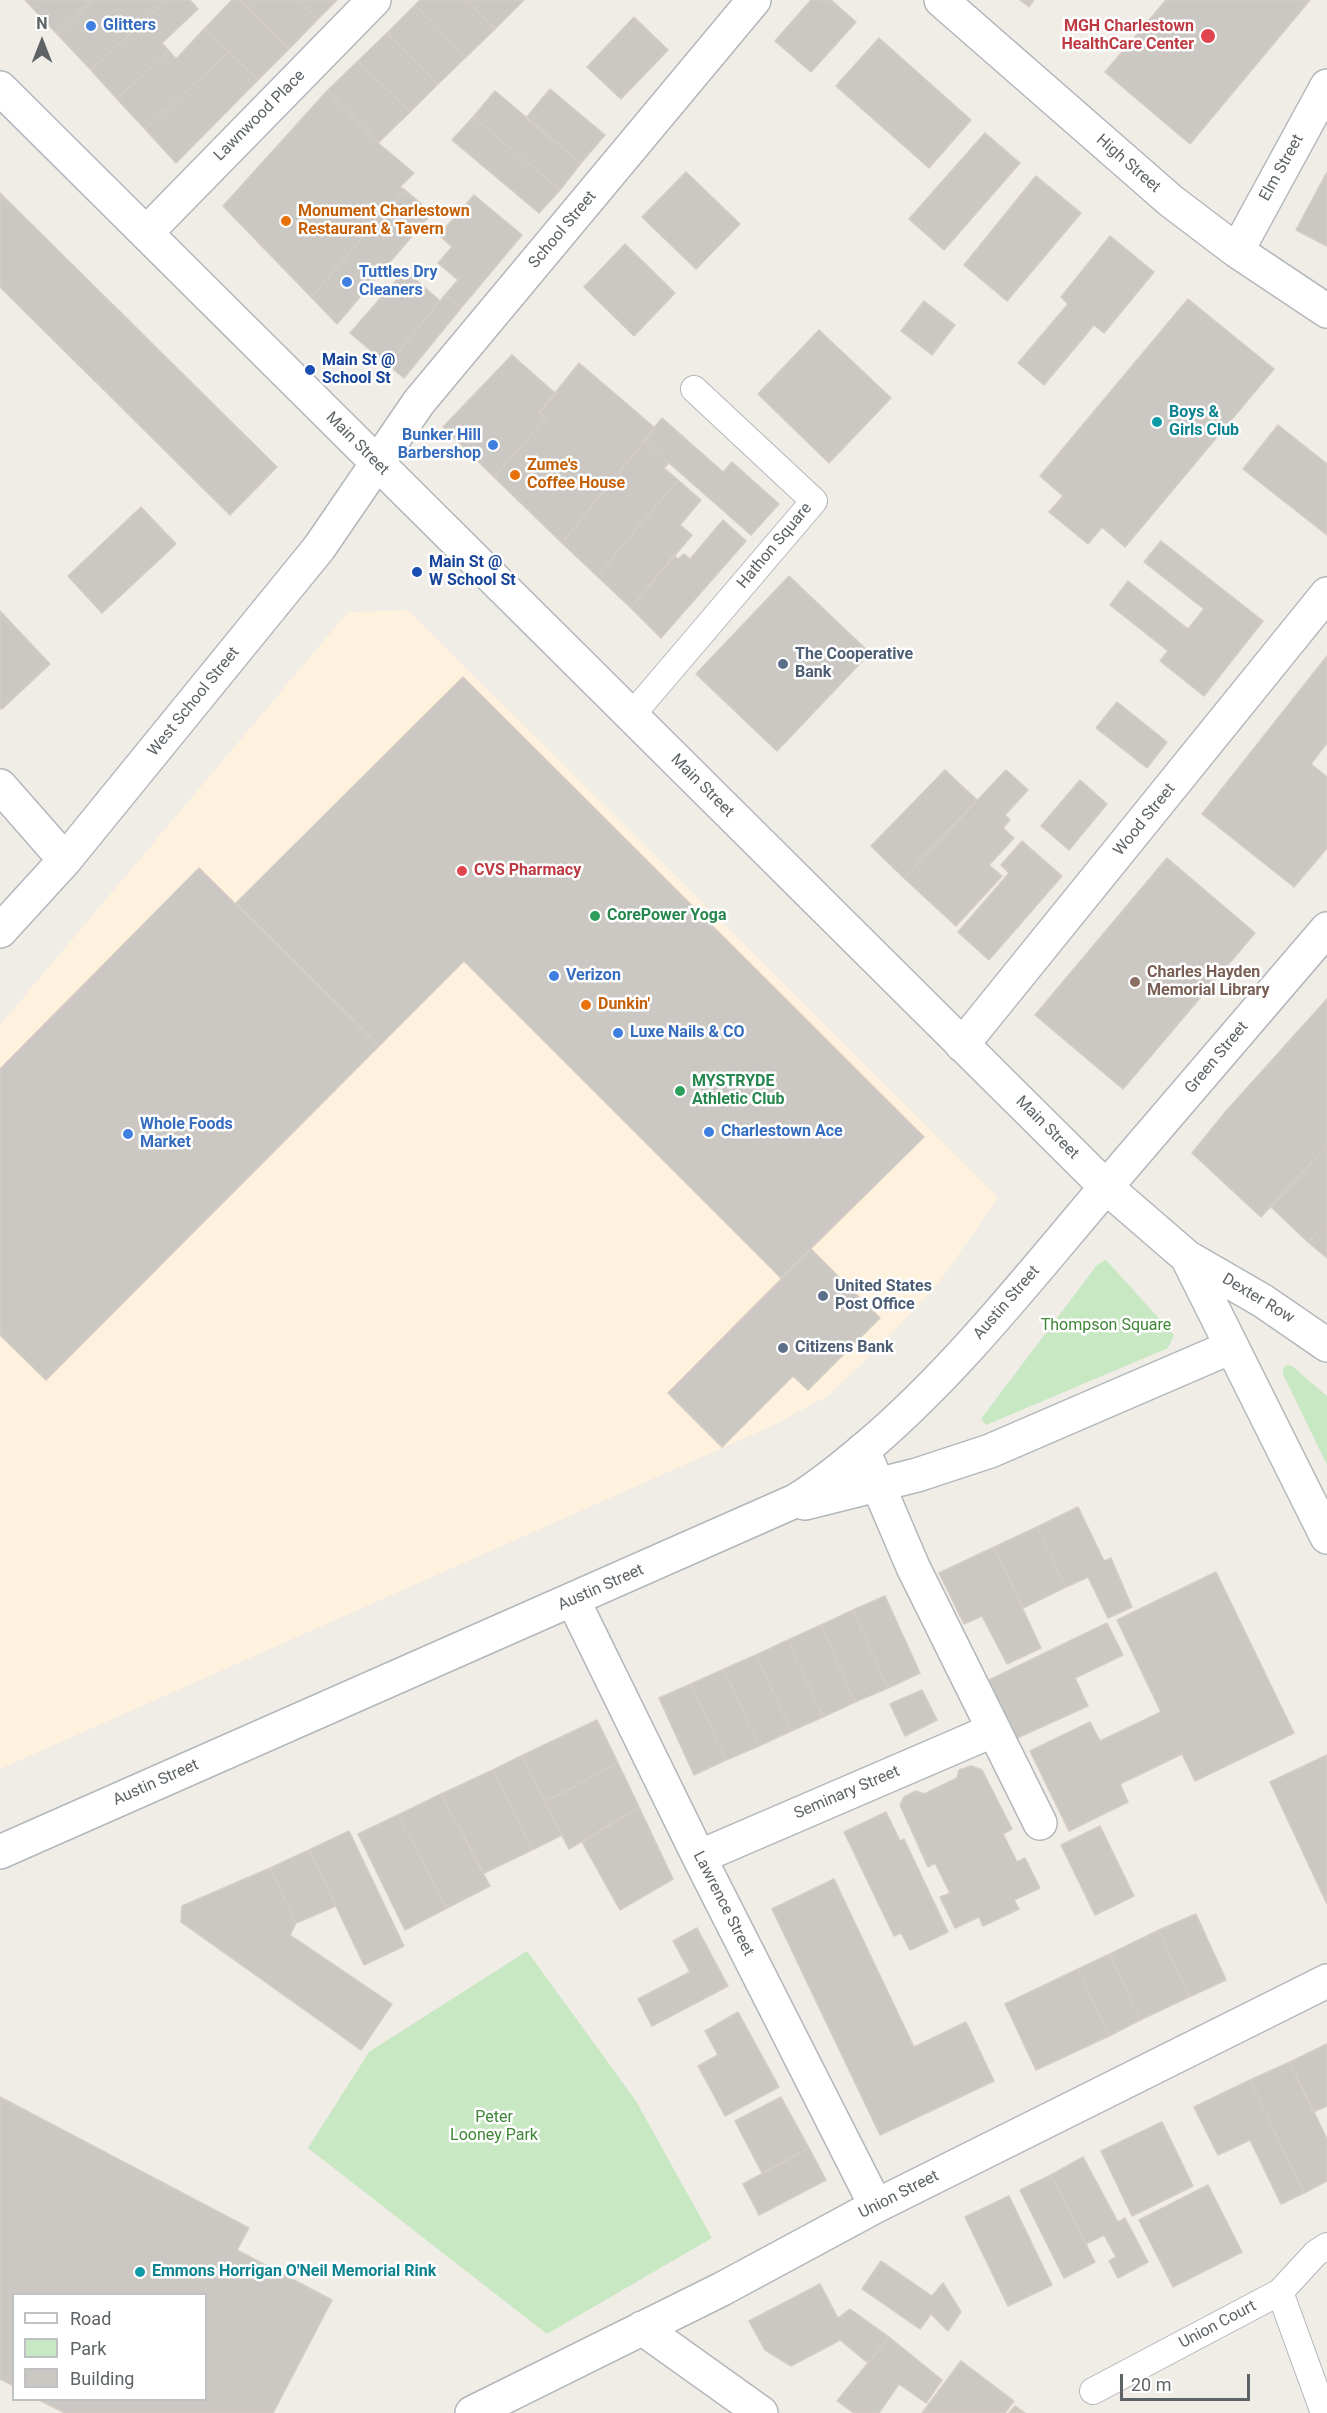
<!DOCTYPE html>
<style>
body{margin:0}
#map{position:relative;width:1327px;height:2413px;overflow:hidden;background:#f0ece6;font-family:Roboto,sans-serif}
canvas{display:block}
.legend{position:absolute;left:12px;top:2293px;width:195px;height:108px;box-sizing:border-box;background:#fff;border:2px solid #bfc1c2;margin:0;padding:8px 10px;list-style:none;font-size:18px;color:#5e6366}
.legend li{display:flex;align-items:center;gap:12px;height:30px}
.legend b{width:30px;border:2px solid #bfc1c2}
.north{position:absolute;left:12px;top:12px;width:60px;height:60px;-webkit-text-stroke:4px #fff;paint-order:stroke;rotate:0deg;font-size:16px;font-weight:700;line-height:24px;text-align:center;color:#5e6366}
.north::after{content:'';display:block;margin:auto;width:21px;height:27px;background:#5e6366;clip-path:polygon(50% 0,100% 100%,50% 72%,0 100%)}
.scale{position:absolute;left:1120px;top:2374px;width:130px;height:27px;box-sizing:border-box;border:3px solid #5e6366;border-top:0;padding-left:8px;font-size:18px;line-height:21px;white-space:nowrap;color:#5e6366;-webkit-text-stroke:4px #fff;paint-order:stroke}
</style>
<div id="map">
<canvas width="1327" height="2413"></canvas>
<ul class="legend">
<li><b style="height:8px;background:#fff"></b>Road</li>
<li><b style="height:16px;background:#c8e7c3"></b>Park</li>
<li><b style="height:16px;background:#cbc7c2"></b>Building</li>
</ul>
<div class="north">N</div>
<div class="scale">20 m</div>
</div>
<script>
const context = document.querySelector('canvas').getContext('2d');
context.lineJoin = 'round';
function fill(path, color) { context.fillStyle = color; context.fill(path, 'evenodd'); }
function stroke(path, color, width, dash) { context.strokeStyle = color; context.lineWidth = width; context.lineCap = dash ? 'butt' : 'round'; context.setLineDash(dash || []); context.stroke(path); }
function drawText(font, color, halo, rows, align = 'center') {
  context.font = font + ' Roboto,sans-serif'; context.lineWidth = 5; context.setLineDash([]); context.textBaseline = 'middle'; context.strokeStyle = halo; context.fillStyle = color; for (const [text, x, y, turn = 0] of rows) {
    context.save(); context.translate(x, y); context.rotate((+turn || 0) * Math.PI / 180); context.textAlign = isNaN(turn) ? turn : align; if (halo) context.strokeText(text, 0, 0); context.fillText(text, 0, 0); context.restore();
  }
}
const commercial = new Path2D(`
 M 408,610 L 998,1197 L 939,1283 L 878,1348 L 829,1395 L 774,1425 L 0,1769 L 0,1025 L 348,612 Z`);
const green = new Path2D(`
 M 1106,1260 L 1174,1335 L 1168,1348 L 986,1425 L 981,1419 L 1097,1265 Z
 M 1287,1365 L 1292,1366 L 1327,1396 L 1327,1465 L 1283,1374 L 1283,1368 Z
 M 527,1951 L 636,2101 L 712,2238 L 547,2334 L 308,2148 L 369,2052 Z`);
const building = new Path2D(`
 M 25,0 L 93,0 L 57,34 Z
 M 93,0 L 166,0 L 91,70 L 57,34 Z
 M 166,0 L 190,0 L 198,9 L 162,43 L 169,51 L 117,99 L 91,70 Z
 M 232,0 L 240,0 L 289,49 L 258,80 L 205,28 Z
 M 240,0 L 298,0 L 318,19 L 289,49 Z
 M 298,0 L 337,0 L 318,19 Z
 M 420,0 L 466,0 L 495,29 L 466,57 L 415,5 Z
 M 466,0 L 524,0 L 495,29 Z
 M 811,0 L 831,0 L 856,22 L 811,72 L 775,41 Z
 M 1020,0 L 1034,0 L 1029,7 Z
 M 1166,0 L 1310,0 L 1190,144 L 1105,72 Z
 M 415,5 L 466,57 L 438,84 L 387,33 Z
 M 634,17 L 668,50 L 621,99 L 587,67 Z
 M 205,28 L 229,52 L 145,129 L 117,99 L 169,51 L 176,59 Z
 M 387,33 L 438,84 L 410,112 L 358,61 Z
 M 879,38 L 971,120 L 929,168 L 836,86 Z
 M 229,52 L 258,80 L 176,163 L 145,129 Z
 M 358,61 L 410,112 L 378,143 L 327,91 Z
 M 550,89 L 605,135 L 581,163 L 526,118 Z
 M 327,91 L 378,143 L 414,173 L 400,187 L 405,190 L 311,297 L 223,206 Z
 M 495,91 L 581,163 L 560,190 L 473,117 Z
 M 473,117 L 560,190 L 539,213 L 452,140 Z
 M 985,133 L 1020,163 L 944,250 L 909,219 Z
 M 686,172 L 740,224 L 696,269 L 642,217 Z
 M 1327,172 L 1327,246 L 1296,230 Z
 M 1036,176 L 1081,213 L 1007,301 L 964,265 Z
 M 405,190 L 432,213 L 337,324 L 311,297 Z
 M 0,193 L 277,467 L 230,515 L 0,287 Z
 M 474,195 L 522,235 L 461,308 L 445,295 L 458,280 L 438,263 L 452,247 L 439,235 Z
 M 1110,236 L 1154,272 L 1104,333 L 1094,325 L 1044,385 L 1018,363 L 1068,304 L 1061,297 Z
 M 625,244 L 675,293 L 634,336 L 584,287 Z
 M 405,270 L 440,301 L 388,365 L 350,333 Z
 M 445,295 L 461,308 L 404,378 L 388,365 Z
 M 1188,299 L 1274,369 L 1125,547 L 1102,527 L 1088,544 L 1049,512 L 1063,496 L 1040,476 Z
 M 924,301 L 955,325 L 932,355 L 901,331 Z
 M 819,330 L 891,398 L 829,463 L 758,394 Z
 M 512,355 L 556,394 L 539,413 L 546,418 L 494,477 L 443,427 Z
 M 579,363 L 655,428 L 562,543 L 494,477 L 546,418 L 539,413 Z
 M 662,418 L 723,472 L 732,462 L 779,504 L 751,535 L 644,441 Z
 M 1278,425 L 1327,464 L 1327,535 L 1243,469 Z
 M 644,441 L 669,463 L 664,468 L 678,480 L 597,576 L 562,543 Z
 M 678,480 L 701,500 L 680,525 L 692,535 L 631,608 L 597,576 Z
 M 141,507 L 176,544 L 102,613 L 68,576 Z
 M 723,520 L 746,541 L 661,638 L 631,608 L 674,555 L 678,559 L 684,554 L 690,559 Z
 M 1161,541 L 1263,621 L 1204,696 L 1160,661 L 1168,651 L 1110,605 L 1128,581 L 1188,629 L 1204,609 L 1144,562 Z
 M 789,576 L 870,653 L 777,751 L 696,674 Z
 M 0,611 L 50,664 L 2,709 L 0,708 Z
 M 1327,656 L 1327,743 L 1311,764 L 1327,777 L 1327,848 L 1294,887 L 1202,814 Z
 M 463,677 L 924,1137 L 781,1278 L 464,961 L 379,1046 L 236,903 Z
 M 1117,702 L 1167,742 L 1147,768 L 1096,728 Z
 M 945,770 L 977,800 L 904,878 L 871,846 Z
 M 1006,770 L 1028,790 L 1005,815 L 1010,820 L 1003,828 L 1014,838 L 989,865 L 1002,876 L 956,926 L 904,878 Z
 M 1080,780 L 1107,804 L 1069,850 L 1041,826 Z
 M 1022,841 L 1062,876 L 989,960 L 958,932 L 1009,873 L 1001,865 Z
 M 1167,858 L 1255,933 L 1123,1089 L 1035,1015 Z
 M 199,868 L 379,1046 L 46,1380 L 0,1335 L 0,1069 Z
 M 1327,999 L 1327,1146 L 1261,1217 L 1192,1153 L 1227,1110 Z
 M 1327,1146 L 1327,1221 L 1308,1242 L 1271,1207 Z
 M 1327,1221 L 1327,1258 L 1308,1242 Z
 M 811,1249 L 880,1318 L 808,1390 L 793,1376 L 722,1447 L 668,1393 Z
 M 1078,1507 L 1104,1561 L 1111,1558 L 1132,1607 L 1108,1618 L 1088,1577 L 1066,1587 L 1037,1527 Z
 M 1037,1527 L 1066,1587 L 1023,1608 L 994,1547 Z
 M 994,1547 L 1041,1648 L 1007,1664 L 982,1616 L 964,1624 L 939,1573 Z
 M 1216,1572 L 1294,1733 L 1195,1781 L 1182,1754 L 1120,1784 L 1128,1802 L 1069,1831 L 1030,1751 L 1090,1722 L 1100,1741 L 1161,1712 L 1117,1620 Z
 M 885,1596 L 920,1673 L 888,1688 L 853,1610 Z
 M 853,1610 L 888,1688 L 855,1702 L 821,1625 Z
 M 1107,1623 L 1123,1655 L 1075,1678 L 1088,1706 L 1017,1738 L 989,1680 Z
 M 821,1625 L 855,1702 L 823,1717 L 788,1640 Z
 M 788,1640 L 823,1717 L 791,1731 L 756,1655 Z
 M 756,1655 L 791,1731 L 759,1746 L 724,1669 Z
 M 724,1669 L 759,1746 L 726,1760 L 691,1684 Z
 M 691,1684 L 726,1760 L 694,1775 L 659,1698 Z
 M 922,1690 L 937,1720 L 905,1736 L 890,1704 Z
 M 597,1720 L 618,1763 L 545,1802 L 521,1756 Z
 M 1327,1755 L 1327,1904 L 1270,1782 Z
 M 521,1756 L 562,1835 L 532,1850 L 493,1770 Z
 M 618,1763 L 639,1807 L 569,1849 L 545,1802 Z
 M 971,1766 L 982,1770 L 1012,1829 L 1003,1834 L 1017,1862 L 1025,1858 L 1040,1888 L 1014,1900 L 1019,1909 L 983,1926 L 979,1917 L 955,1928 L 940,1897 L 950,1893 L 935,1863 L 928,1867 L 900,1805 L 904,1797 L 916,1791 L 924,1794 L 957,1778 L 959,1770 Z
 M 493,1770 L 532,1850 L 484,1873 L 441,1794 Z
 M 441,1794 L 490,1886 L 447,1908 L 398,1815 Z
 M 639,1807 L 673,1879 L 620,1910 L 582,1842 Z
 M 886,1812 L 900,1841 L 904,1839 L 948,1932 L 910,1950 L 901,1933 L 894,1936 L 844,1832 Z
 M 398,1815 L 447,1908 L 405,1930 L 358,1834 Z
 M 1100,1826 L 1134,1896 L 1095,1915 L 1061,1845 Z
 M 349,1831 L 404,1946 L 364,1965 L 309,1850 Z
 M 309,1850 L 336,1906 L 296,1923 L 270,1868 Z
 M 270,1868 L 296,1923 L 290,1935 L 392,2004 L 361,2050 L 181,1922 L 182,1906 Z
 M 834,1879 L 914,2047 L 966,2022 L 994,2081 L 880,2135 L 772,1909 Z
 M 1196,1914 L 1226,1980 L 1189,1997 L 1159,1930 Z
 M 697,1928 L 728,1986 L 652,2026 L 638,1999 L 690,1972 L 673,1941 Z
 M 1159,1930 L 1189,1997 L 1140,2020 L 1110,1954 Z
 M 1110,1954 L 1140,2020 L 1109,2036 L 1078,1969 Z
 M 1078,1969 L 1109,2036 L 1036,2070 L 1005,2004 Z
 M 738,2012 L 779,2087 L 725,2116 L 698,2066 L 718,2055 L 705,2031 Z
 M 1327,2044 L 1327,2106 L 1313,2112 L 1290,2062 Z
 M 1290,2062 L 1327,2139 L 1327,2181 L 1304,2193 L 1250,2080 Z
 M 1250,2080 L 1304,2193 L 1281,2204 L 1250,2140 L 1218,2155 L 1194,2107 Z
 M 0,2097 L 249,2228 L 237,2250 L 332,2300 L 273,2413 L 65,2413 L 39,2400 L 206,2400 L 206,2294 L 14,2294 L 14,2386 L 0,2379 Z
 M 781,2097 L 809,2148 L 762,2173 L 735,2121 Z
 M 1162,2122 L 1193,2186 L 1132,2216 L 1101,2151 Z
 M 809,2148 L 826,2180 L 759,2215 L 743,2184 Z
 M 1083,2157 L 1118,2222 L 1125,2218 L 1148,2262 L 1118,2278 L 1109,2261 L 1116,2257 L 1104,2235 L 1086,2244 L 1051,2175 Z
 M 1051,2175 L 1095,2262 L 1064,2278 L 1020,2190 Z
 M 1208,2185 L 1242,2252 L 1173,2287 L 1139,2220 Z
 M 1009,2196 L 1052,2285 L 1008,2306 L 965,2217 Z
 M 881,2261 L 932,2296 L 943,2283 L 961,2312 L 948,2331 L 931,2314 L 920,2329 L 862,2289 Z
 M 820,2284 L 838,2318 L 850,2309 L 889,2337 L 868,2363 L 840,2340 L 791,2366 L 765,2350 L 749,2321 Z
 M 889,2337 L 942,2380 L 926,2403 L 899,2384 L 879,2413 L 854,2413 L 837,2401 Z
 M 961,2361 L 1014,2401 L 1005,2413 L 922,2413 Z
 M 1015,2406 L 1025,2413 L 1009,2413 Z`);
const lane = new Path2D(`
 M 631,716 L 814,501 L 694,389
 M 1280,2292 L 1324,2413
 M 1093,2391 L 1280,2292 L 1316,2253 L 1327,2246`);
const street = new Path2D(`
 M 941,0 L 1171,201 L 1237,251 L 1327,311
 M 147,232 L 374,0
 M 1237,251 L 1327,86
 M 0,786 L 65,860
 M 0,931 L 65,860 L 319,548 L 419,402 L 754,0
 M 962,1045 L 1327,594
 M 1106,1187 L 1327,929
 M 863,1450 L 913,1567 L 1040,1823
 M 573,1600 L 699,1857 L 876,2206
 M 699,1857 L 994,1730
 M 642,2328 L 761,2413
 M 472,2413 L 722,2289 L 876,2206 L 1327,1981`);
const secondary = new Path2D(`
 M 0,88 L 1106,1187 L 1187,1257 L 1327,1537
 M 1187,1257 L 1263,1301 L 1327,1345
 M 805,1503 L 917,1475 L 990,1451 L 1231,1347
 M 0,1852 L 795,1501 C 821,1486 845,1465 868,1446 C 957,1370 1030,1276 1106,1187`);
const markers = [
 [91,26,6,"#3f7fe0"],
 [1208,36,8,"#e0444e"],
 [286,221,6,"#e8710a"],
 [347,282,6,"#3f7fe0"],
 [310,370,6,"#1a4fb4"],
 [1157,422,6,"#0f9aa8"],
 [493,445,6,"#3f7fe0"],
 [515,475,6,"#e8710a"],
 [417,572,6,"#1a4fb4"],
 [783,664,6,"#5c6f8a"],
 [462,871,6,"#e0444e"],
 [595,916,6,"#2e9e5b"],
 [554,976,6,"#3f7fe0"],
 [1135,982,6,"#8d6e63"],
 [586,1005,6,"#e8710a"],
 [618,1033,6,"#3f7fe0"],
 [680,1091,6,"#2e9e5b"],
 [709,1132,6,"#3f7fe0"],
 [128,1134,6,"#3f7fe0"],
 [823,1296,6,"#5c6f8a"],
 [783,1348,6,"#5c6f8a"],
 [140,2272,6,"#0f9aa8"]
];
const shopNames = [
 ["Glitters",103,26],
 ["Tuttles Dry",359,273],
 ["Cleaners",359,291],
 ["Bunker Hill",481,436,"right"],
 ["Barbershop",481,454,"right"],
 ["Verizon",566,976],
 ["Luxe Nails & CO",630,1033],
 ["Whole Foods",140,1125],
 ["Market",140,1143],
 ["Charlestown Ace",721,1132]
];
const healthNames = [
 ["MGH Charlestown",1194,27],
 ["HealthCare Center",1194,45],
 ["CVS Pharmacy",474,871,"left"]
];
const streetNames = [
 ["Lawnwood Place",260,116,-45],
 ["High Street",1128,164,41],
 ["Elm Street",1282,168,-61],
 ["School Street",563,230,-50],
 ["Main Street",357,444,45],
 ["Hathon Square",775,546,-50],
 ["West School Street",194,702,-51],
 ["Main Street",702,786,45],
 ["Wood Street",1145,820,-51],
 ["Green Street",1217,1058,-50],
 ["Main Street",1047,1128,45],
 ["Dexter Row",1258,1299,31],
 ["Austin Street",1007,1303,-49],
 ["Austin Street",601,1588,-24],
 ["Austin Street",156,1783,-24],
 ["Seminary Street",847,1793,-23],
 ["Lawrence Street",723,1904,63],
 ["Union Street",899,2195,-27],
 ["Union Court",1218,2325,-28]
];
const foodNames = [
 ["Monument Charlestown",298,212],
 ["Restaurant & Tavern",298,230],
 ["Zume's",527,466],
 ["Coffee House",527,484],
 ["Dunkin'",598,1005]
];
const transitNames = [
 ["Main St @",322,361],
 ["School St",322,379],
 ["Main St @",429,563],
 ["W School St",429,581]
];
const cultureNames = [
 ["Boys &",1169,413],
 ["Girls Club",1169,431],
 ["Emmons Horrigan O'Neil Memorial Rink",152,2272]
];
const serviceNames = [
 ["The Cooperative",795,655],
 ["Bank",795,673],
 ["United States",835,1287],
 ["Post Office",835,1305],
 ["Citizens Bank",795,1348]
];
const leisureNames = [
 ["CorePower Yoga",607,916],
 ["MYSTRYDE",692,1082],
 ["Athletic Club",692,1100]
];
const educationNames = [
 ["Charles Hayden",1147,973],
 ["Memorial Library",1147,991]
];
const parkNames = [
 ["Thompson Square",1106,1326],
 ["Peter",494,2118],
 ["Looney Park",494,2136]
];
fill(commercial, '#fef1dd');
fill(green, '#c8e7c3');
fill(building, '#cbc7c2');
stroke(building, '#d5cdc4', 1.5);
stroke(lane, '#b3b7bb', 28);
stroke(street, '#b3b7bb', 36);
stroke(secondary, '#b2b7bb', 36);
stroke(lane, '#fff', 26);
stroke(street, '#fff', 33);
stroke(secondary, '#fff', 33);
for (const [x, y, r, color] of markers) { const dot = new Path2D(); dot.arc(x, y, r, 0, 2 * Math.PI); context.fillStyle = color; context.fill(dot); stroke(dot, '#fff', 2); }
drawText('bold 16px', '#366cbe', '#fff', shopNames, 'left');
drawText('bold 16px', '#be3a42', '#fff', healthNames, 'right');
drawText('16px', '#5e6366', '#fff', streetNames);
drawText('bold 16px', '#c56008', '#fff', foodNames, 'left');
drawText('bold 16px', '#164399', '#fff', transitNames, 'left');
drawText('bold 16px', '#0d838f', '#fff', cultureNames, 'left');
drawText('bold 16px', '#4e5e75', '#fff', serviceNames, 'left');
drawText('bold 16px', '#27864d', '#fff', leisureNames, 'left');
drawText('bold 16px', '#785e54', '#fff', educationNames, 'left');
drawText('16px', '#3e8635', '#fff', parkNames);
</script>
